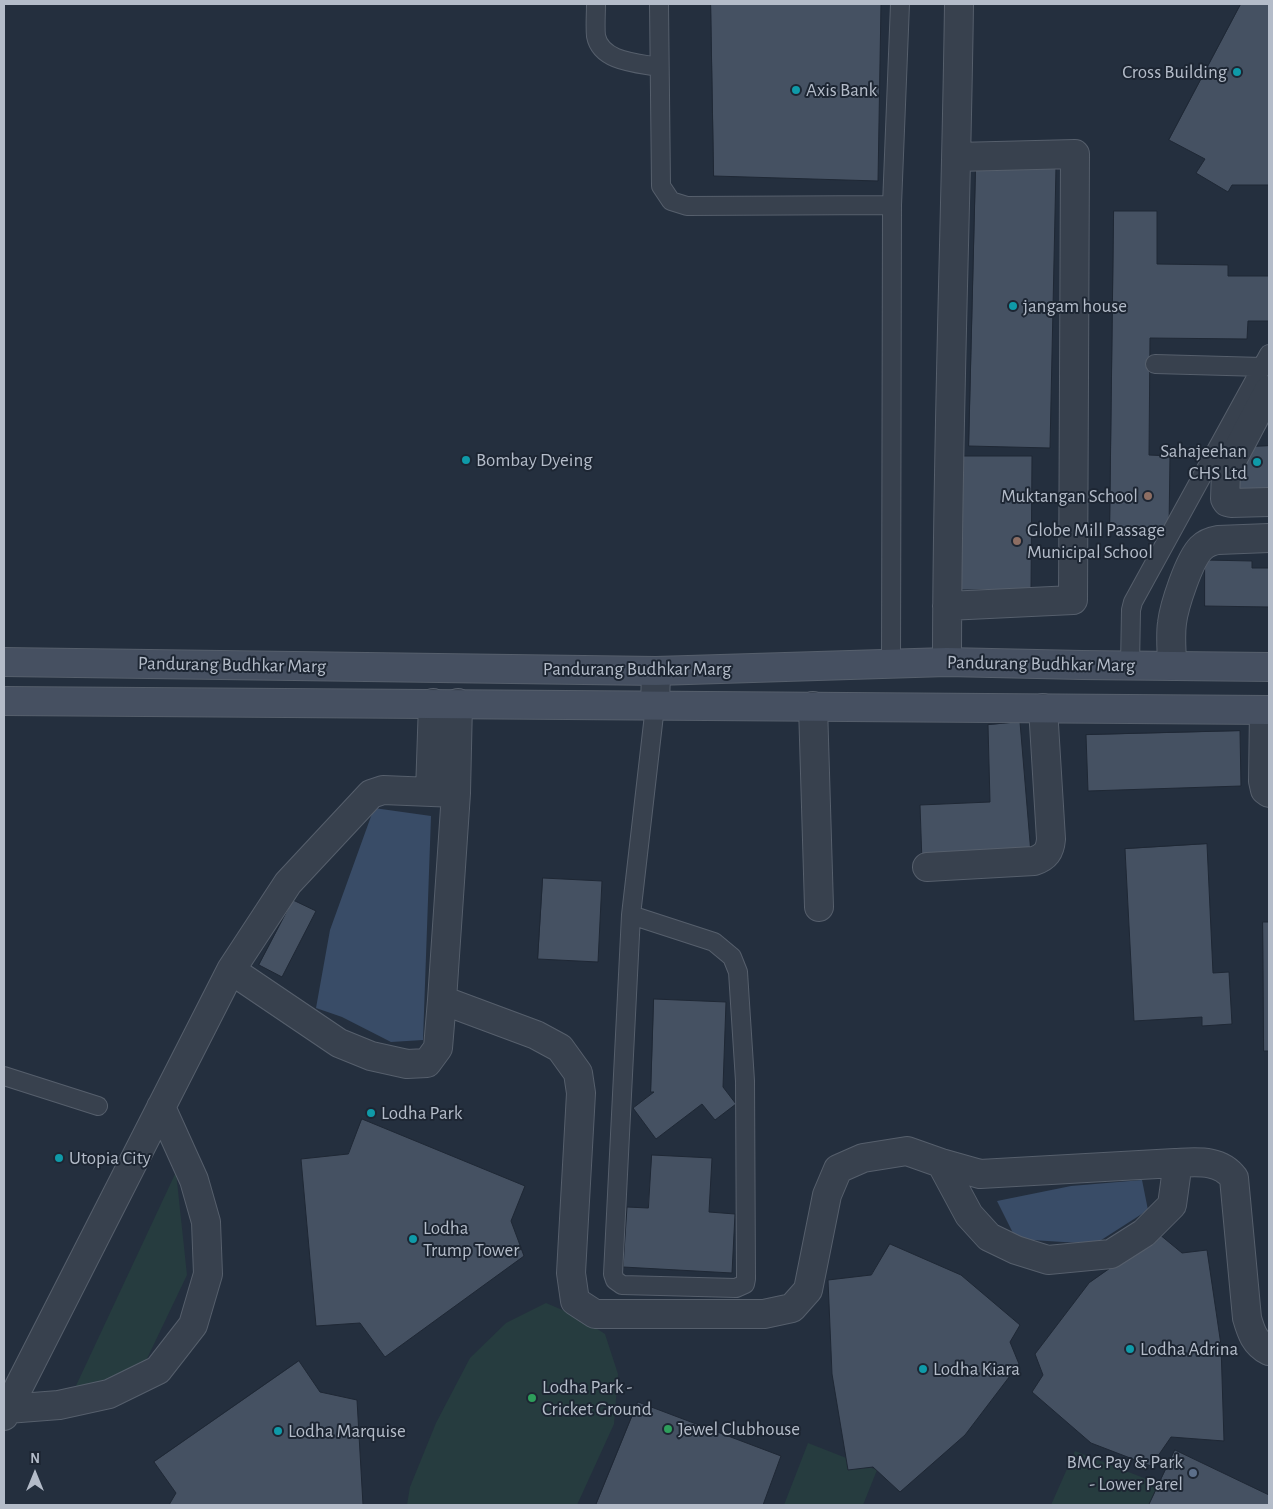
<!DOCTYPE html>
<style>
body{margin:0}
#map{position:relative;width:1273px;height:1509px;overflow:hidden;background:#242f3e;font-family:"Alegreya Sans",sans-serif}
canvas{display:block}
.frame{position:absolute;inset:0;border:5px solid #b4bcc9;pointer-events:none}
.north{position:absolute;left:10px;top:1449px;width:50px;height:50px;-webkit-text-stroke:4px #1d2633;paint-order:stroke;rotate:0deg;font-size:14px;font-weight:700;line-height:20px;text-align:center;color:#b4bcc9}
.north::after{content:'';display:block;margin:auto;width:18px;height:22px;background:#b4bcc9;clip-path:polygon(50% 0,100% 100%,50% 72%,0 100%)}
</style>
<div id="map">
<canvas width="1273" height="1509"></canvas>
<div class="frame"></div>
<div class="north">N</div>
</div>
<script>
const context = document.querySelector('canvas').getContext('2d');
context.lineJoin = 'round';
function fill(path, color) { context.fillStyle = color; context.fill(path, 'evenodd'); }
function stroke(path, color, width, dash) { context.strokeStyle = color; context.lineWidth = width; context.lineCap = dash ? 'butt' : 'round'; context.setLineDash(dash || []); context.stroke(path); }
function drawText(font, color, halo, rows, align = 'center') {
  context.font = font + ' "Alegreya Sans",sans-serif'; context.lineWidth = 4; context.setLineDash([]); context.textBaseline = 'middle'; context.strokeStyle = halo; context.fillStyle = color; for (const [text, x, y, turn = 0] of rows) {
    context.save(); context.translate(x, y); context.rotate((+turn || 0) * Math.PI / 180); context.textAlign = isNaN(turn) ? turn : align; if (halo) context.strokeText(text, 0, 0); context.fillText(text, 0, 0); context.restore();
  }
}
const green = new Path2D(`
 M 176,1172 L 187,1275 L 143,1367 L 74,1390 Z
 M 546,1303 L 579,1317 L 605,1334 L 618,1374 L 614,1424 L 577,1505 L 407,1505 L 410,1487 L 436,1423 L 470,1358 L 506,1323 Z
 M 808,1443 L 877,1470 L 863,1505 L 784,1505 Z
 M 1075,1451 L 1210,1504 L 1051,1505 Z`);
const water = new Path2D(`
 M 374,808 L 431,816 L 423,1040 L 391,1042 L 342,1017 L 316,1008 L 330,930 Z
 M 1142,1180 L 1148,1210 L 1095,1244 L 1016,1239 L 997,1201 L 1071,1186 Z`);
const building = new Path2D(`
 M 711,4 L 881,4 L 878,181 L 714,176 Z
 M 1241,4 L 1269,4 L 1269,185 L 1232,185 L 1228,192 L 1196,173 L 1205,159 L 1169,140 Z
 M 976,165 L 1056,167 L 1050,448 L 969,446 Z
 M 1114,211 L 1157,211 L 1157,264 L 1228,265 L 1228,276 L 1269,276 L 1269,321 L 1248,321 L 1247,339 L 1150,338 L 1149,455 L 1170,456 L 1169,528 L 1110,527 Z
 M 1269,446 L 1269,498 L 1230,499 L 1229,477 L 1245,477 L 1244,447 Z
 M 959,456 L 1032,456 L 1031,590 L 958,590 Z
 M 1205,560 L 1252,561 L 1252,568 L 1269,568 L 1269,607 L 1205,606 Z
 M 1020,722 L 1031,854 L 922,862 L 920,805 L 990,802 L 988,725 Z
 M 1240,731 L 1241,786 L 1088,791 L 1086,735 Z
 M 1207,844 L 1213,973 L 1229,972 L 1232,1024 L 1202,1026 L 1202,1017 L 1134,1021 L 1125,849 Z
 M 543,878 L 602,881 L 598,962 L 538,959 Z
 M 293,900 L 316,911 L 282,977 L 259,965 Z
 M 1263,922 L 1269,922 L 1269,1051 L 1264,1051 Z
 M 654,999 L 726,1002 L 723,1087 L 736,1104 L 715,1120 L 702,1104 L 656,1139 L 633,1108 L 654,1092 L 651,1092 Z
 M 362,1119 L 525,1186 L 511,1221 L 524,1256 L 385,1357 L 360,1323 L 316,1326 L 301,1159 L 348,1154 Z
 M 652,1155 L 712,1158 L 709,1212 L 735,1214 L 732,1273 L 623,1267 L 627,1207 L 648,1208 Z
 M 1159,1234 L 1182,1253 L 1207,1250 L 1221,1345 L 1224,1441 L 1171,1437 L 1151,1466 L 1091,1443 L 1032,1392 L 1043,1375 L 1035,1354 L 1089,1283 Z
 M 890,1244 L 961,1275 L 1020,1325 L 1010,1342 L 1019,1364 L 965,1435 L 900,1492 L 873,1467 L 848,1470 L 832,1374 L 828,1280 L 871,1275 Z
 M 299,1361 L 320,1392 L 357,1400 L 363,1505 L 169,1505 L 176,1493 L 154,1462 Z
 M 638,1402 L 781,1456 L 763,1505 L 596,1505 Z
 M 1175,1450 L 1269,1495 L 1269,1505 L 1149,1505 Z`);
const lane = new Path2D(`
 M 596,4 C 596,14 595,26 596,36 C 601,62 638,63 659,67
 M 659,4 L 661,186 L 671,201 L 687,206 L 892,205
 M 1155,364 L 1262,367
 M 891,664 L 892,205 L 900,4
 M 1130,666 L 1131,610 L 1133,602 L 1269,354
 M 631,915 L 714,942 L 732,957 L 738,972 L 745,1081 L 746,1279 L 745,1284 L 736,1288 L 622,1285 L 615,1280 L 613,1274 L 631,915 L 655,706
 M 4,1076 L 98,1106`);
const street = new Path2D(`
 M 1269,390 L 1226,472 L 1225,499 L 1227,502 L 1231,503 L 1269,502
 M 947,606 L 1073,600 L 1075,154 L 957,157
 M 947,662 C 947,442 956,223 959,4
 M 1172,666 C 1172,652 1170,637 1172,623 C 1174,606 1189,560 1201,548 C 1205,544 1212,541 1218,540 L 1269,538
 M 655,706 L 656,671
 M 813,706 L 819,907
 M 1264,710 L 1263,781 L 1265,790 L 1269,793
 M 430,792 L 433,703
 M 927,867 L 1034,861 C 1046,857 1050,851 1051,839 L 1043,708
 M 231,970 L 339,1043 L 371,1056 L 407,1064 L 427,1063 L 438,1048 L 442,1000 L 456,793 L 458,703
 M 442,1000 L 536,1035 L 560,1048 L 578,1073 L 581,1093 L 571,1273 L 575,1301 L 595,1314 L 764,1314 L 792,1308 L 808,1290 L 827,1195 L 838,1169 L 863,1158 L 907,1151 L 941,1163 L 980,1174 L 1175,1163 L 1176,1176 L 1172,1205 L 1144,1233 L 1111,1254 L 1048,1260 L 1016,1250 L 989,1237 L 969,1215 L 941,1163
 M 1175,1163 C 1197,1162 1220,1159 1234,1178 L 1247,1318 C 1251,1332 1255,1344 1269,1351
 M 7,1409 L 59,1405 L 109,1394 L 158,1370 L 193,1325 L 208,1274 L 206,1222 L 194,1180 L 161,1107
 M 4,1416 L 231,970 L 288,883 L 371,794 L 383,790 L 456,793`);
const secondary = new Path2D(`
 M 4,662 L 656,671 L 947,662 L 1082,665 L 1269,667
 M 4,701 L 1269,710`);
const markers = [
 [1237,72,5,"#0f9aa8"],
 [796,90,5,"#0f9aa8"],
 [1013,306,5,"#0f9aa8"],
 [466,460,5,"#0f9aa8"],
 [1257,462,5,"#0f9aa8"],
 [1148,496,5,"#8d6e63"],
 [1017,541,5,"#8d6e63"],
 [371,1113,5,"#0f9aa8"],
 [59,1158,5,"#0f9aa8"],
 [413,1239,5,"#0f9aa8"],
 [1130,1349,5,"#0f9aa8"],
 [923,1369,5,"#0f9aa8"],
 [532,1398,5,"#2e9e5b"],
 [668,1429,5,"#2e9e5b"],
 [278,1431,5,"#0f9aa8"],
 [1193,1473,5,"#5c6f8a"]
];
const poiNames = [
 ["Cross Building",1227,72,"right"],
 ["Axis Bank",806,90],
 ["jangam house",1023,306],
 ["Sahajeehan",1247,451,"right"],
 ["CHS Ltd",1247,473,"right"],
 ["Bombay Dyeing",476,460],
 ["Muktangan School",1138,496,"right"],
 ["Globe Mill Passage",1027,530],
 ["Municipal School",1027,552],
 ["Lodha Park",381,1113],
 ["Utopia City",69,1158],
 ["Lodha",423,1228],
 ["Trump Tower",423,1250],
 ["Lodha Adrina",1140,1349],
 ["Lodha Kiara",933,1369],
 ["Lodha Park -",542,1387],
 ["Cricket Ground",542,1409],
 ["Jewel Clubhouse",678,1429],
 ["Lodha Marquise",288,1431],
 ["BMC Pay & Park",1183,1462,"right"],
 ["- Lower Parel",1183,1484,"right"]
];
const streetNames = [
 ["Pandurang Budhkar Marg",1041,664,1],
 ["Pandurang Budhkar Marg",232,665,1],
 ["Pandurang Budhkar Marg",637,669]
];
fill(green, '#263c3f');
fill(water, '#394c67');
fill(building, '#455162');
stroke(building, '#1f2835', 1);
stroke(lane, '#565f6c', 20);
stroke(street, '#565f6c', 30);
stroke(secondary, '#565f6c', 30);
stroke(lane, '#38414e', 18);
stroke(street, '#38414e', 28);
stroke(secondary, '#465061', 28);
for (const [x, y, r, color] of markers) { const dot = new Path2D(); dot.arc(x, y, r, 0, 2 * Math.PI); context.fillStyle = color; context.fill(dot); stroke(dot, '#1d2633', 2); }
drawText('19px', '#b4bcc9', '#1d2633', poiNames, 'left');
drawText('19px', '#b4bcc9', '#1d2633', streetNames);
</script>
